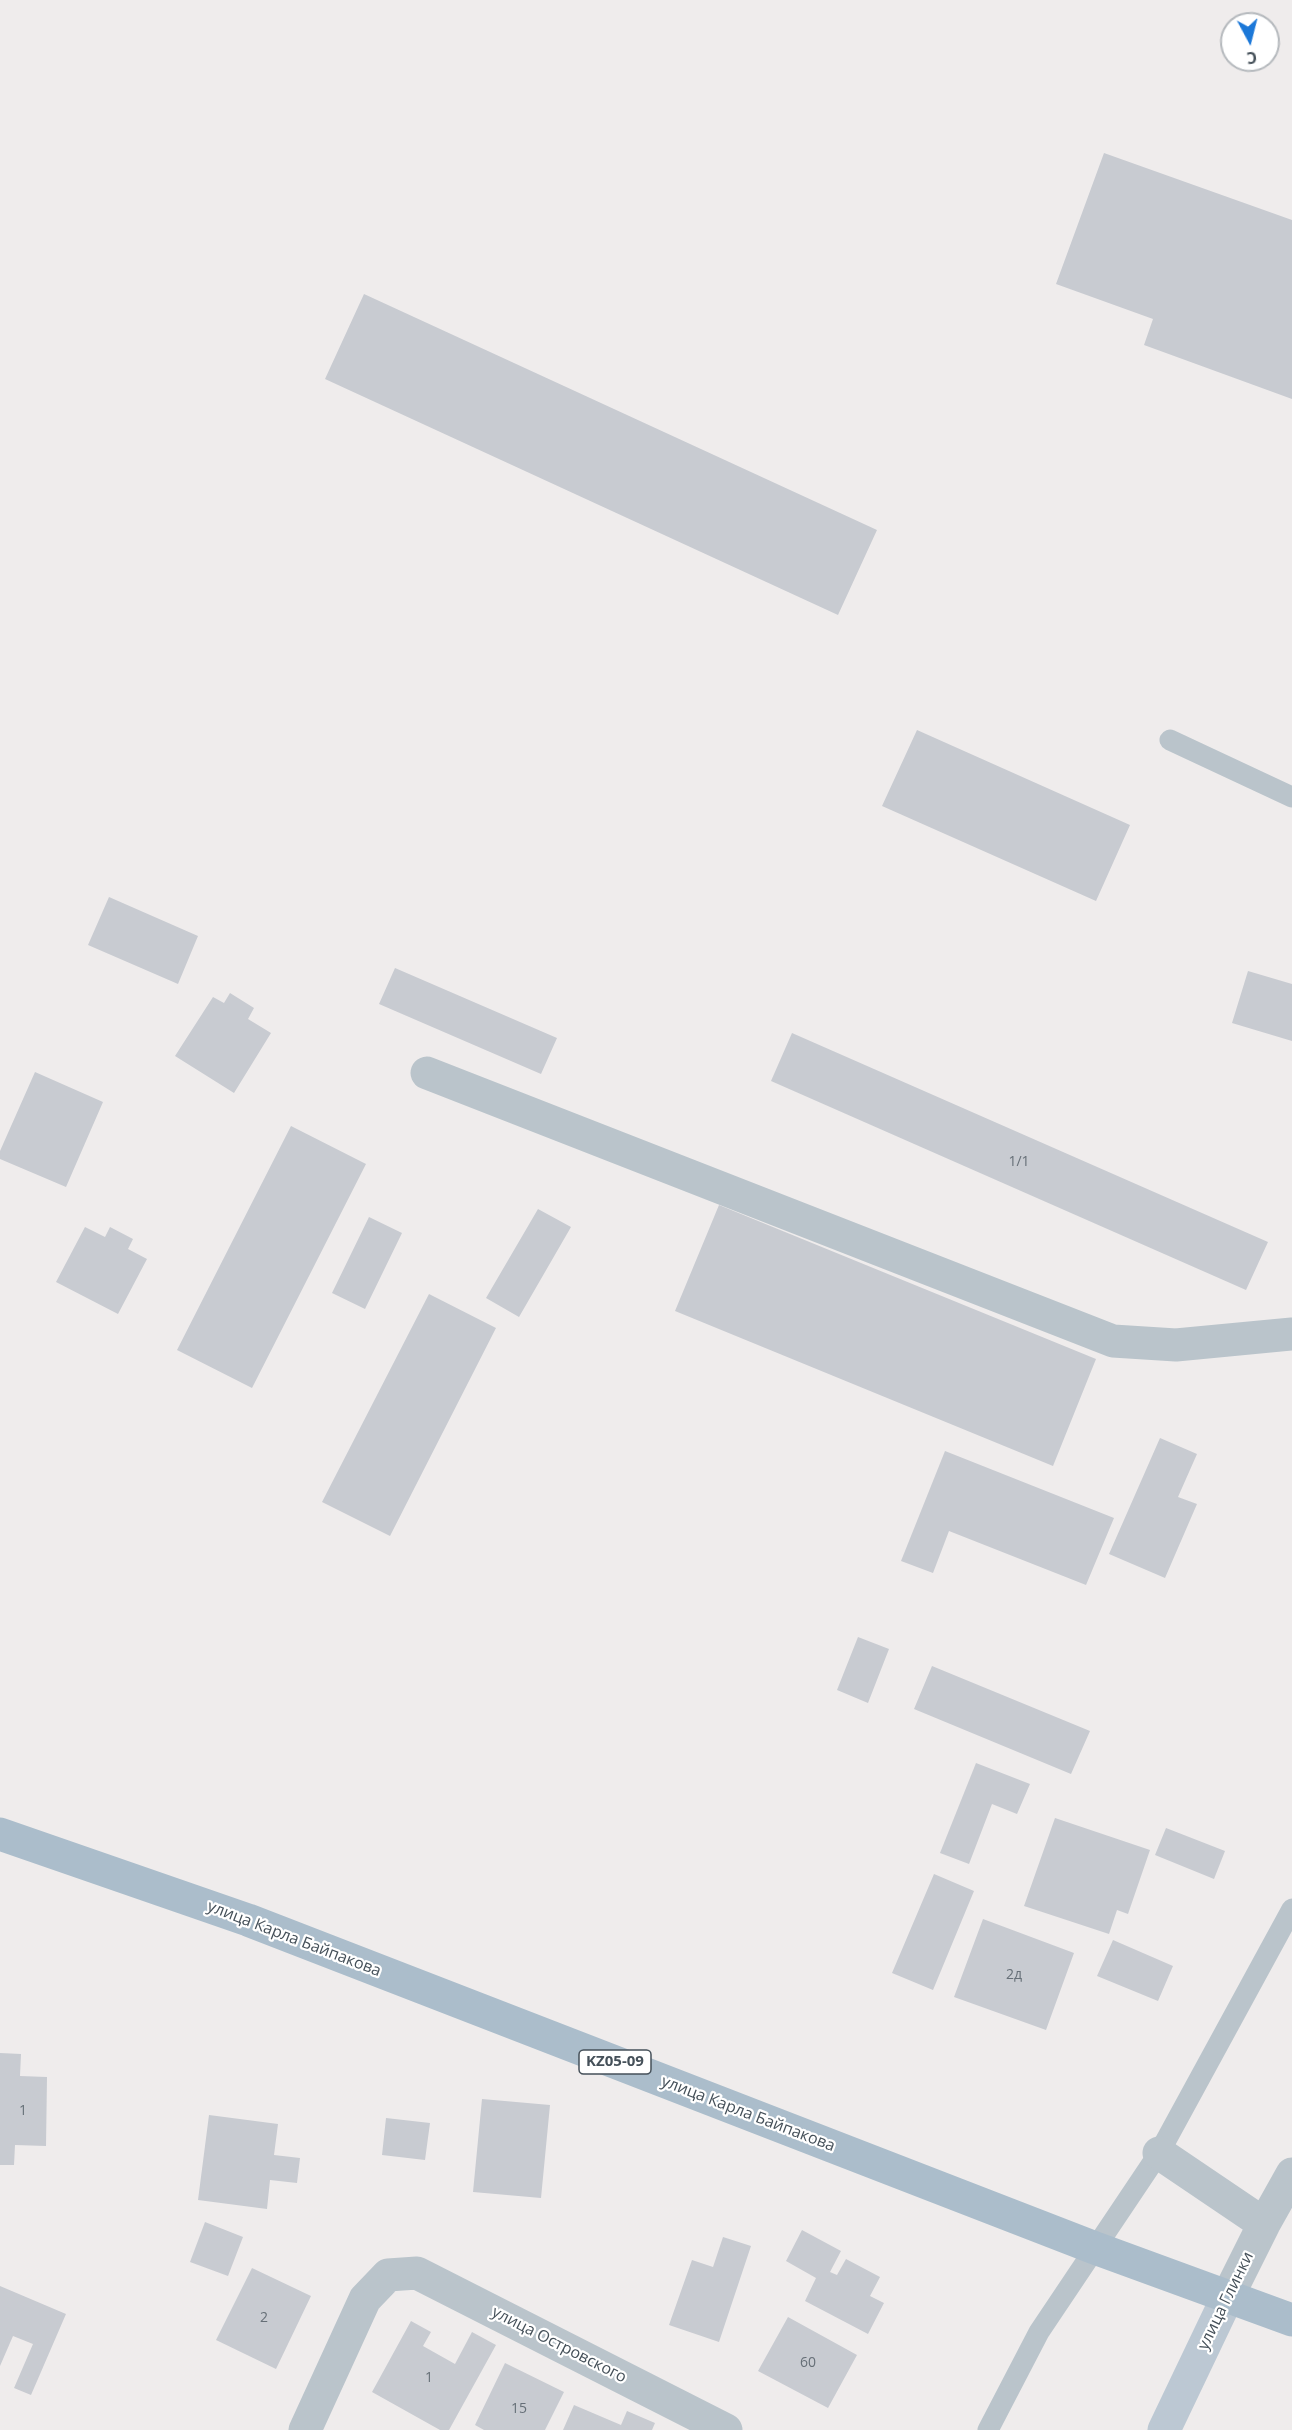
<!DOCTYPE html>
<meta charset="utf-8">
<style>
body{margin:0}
#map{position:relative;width:1292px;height:2430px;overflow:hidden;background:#efecec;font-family:"Open Sans",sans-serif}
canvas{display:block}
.north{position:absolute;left:1220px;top:12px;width:60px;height:60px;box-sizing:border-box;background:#fff;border:2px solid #b5b9bd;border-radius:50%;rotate:173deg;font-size:16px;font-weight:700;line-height:24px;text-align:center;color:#455059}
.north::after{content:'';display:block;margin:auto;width:21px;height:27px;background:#1c78d8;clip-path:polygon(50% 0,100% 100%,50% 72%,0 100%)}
</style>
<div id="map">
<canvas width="1292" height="2430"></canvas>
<div class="north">С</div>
</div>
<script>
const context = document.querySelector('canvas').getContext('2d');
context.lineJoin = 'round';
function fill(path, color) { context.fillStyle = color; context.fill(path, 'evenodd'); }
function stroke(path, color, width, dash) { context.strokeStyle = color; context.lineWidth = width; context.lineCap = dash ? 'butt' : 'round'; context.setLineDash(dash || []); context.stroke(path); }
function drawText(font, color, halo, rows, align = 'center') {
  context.font = font + ' "Open Sans",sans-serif'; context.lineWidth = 4.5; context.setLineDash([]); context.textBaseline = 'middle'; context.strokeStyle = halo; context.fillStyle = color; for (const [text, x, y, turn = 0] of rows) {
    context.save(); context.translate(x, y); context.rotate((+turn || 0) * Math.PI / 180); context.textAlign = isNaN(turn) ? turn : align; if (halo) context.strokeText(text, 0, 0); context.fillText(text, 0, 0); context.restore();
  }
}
const building = new Path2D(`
 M 1104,153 L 1292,220 L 1292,399 L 1144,345 L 1153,319 L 1056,284 Z
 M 364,294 L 877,530 L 838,615 L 325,379 Z
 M 917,730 L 1130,825 L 1096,901 L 882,806 Z
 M 109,897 L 198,936 L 178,984 L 88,945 Z
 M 395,968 L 557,1038 L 541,1074 L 379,1004 Z
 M 1248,971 L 1292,984 L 1292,1041 L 1232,1023 Z
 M 230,993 L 254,1008 L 248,1019 L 271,1033 L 234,1093 L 175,1056 L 213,997 L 224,1003 Z
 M 792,1033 L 1268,1242 L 1246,1290 L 771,1081 Z
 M 35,1072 L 103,1102 L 66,1187 L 0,1159 L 0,1151 Z
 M 291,1126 L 366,1164 L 252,1388 L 177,1350 Z
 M 719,1205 L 1096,1359 L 1053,1466 L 675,1311 Z
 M 538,1209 L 571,1227 L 519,1317 L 486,1298 Z
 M 369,1217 L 402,1233 L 365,1309 L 332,1293 Z
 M 85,1227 L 105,1237 L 110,1227 L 133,1239 L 128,1249 L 147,1259 L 118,1314 L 56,1282 Z
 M 429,1294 L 496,1328 L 390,1536 L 322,1502 Z
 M 1160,1438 L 1197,1454 L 1178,1497 L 1197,1504 L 1165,1578 L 1109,1554 Z
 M 945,1451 L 1114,1518 L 1086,1585 L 949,1531 L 933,1573 L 901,1561 Z
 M 858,1637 L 889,1649 L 868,1703 L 837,1690 Z
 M 932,1666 L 1090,1731 L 1071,1774 L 914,1709 Z
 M 976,1763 L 1030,1784 L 1017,1814 L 992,1804 L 969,1864 L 940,1853 Z
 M 1055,1818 L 1150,1850 L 1128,1914 L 1117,1910 L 1109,1934 L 1024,1906 Z
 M 1166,1828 L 1225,1851 L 1214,1879 L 1155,1855 Z
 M 934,1874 L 974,1891 L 933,1990 L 892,1973 Z
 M 983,1919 L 1074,1953 L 1046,2030 L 954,1997 Z
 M 1113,1940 L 1173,1966 L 1158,2001 L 1097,1976 Z
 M 0,2053 L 21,2054 L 20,2076 L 47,2077 L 46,2146 L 15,2145 L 14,2165 L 0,2165 Z
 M 482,2099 L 550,2105 L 541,2198 L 473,2192 Z
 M 209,2115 L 278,2124 L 274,2155 L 300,2158 L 297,2183 L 270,2180 L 267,2209 L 198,2200 Z
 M 386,2118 L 430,2123 L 425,2160 L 382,2155 Z
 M 205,2222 L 243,2237 L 228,2276 L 190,2262 Z
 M 802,2230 L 841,2251 L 830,2272 L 837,2275 L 846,2259 L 880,2277 L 870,2296 L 884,2303 L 868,2334 L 805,2301 L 816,2278 L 786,2261 Z
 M 723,2237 L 751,2246 L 719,2342 L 669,2325 L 692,2260 L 713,2267 Z
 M 252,2268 L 311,2296 L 276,2369 L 216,2340 Z
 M 0,2286 L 66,2314 L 31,2395 L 14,2388 L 33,2344 L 13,2336 L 0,2366 Z
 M 788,2317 L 857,2355 L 828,2408 L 758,2371 Z
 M 411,2321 L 431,2332 L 423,2346 L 455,2364 L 472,2332 L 496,2345 L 449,2430 L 440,2430 L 372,2392 Z
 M 505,2363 L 564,2392 L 545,2430 L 484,2430 L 475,2425 Z
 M 574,2405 L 621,2425 L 627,2411 L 655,2423 L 652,2430 L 563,2430 Z`);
const service = new Path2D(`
 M 1170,740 L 1292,797
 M 988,2430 L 1039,2332 L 1159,2153 L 1292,1909`);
const minor = new Path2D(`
 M 427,1073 L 1113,1341 L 1176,1345 L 1292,1334
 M 1159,2153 L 1264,2224
 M 1228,2296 L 1264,2224 L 1292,2174
 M 305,2430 L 365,2299 L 388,2275 L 417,2273 L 726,2430`);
const secondary = new Path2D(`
 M 1164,2430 L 1228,2296`);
const primary = new Path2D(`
 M 0,1834 L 248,1920 L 1095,2248 L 1292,2320`);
const numberNames = [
 ["1/1",1019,1162],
 ["2д",1014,1975],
 ["1",23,2111],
 ["2",264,2318],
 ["60",808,2363],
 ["1",429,2378],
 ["15",519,2409]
];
const shields = [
 [615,2062,72]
];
const shieldNames = [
 ["KZ05-09",615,2062]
];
const streetNames = [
 ["улица Карла Байпакова",294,1939,21],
 ["улица Карла Байпакова",748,2114,21],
 ["улица Глинки",1226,2301,-64],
 ["улица Островского",559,2345,27]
];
fill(building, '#c8cbd1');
stroke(service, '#bac4cb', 21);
stroke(minor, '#bac4cb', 33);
stroke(secondary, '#bcc8d3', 33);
stroke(primary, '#abbdcb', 33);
drawText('14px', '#666f77', null, numberNames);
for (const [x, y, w] of shields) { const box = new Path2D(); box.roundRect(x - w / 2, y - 12, w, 24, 4.5); context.fillStyle = '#fff'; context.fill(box); stroke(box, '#455059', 1.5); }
drawText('bold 15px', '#455059', null, shieldNames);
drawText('16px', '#455059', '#fff', streetNames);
</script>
